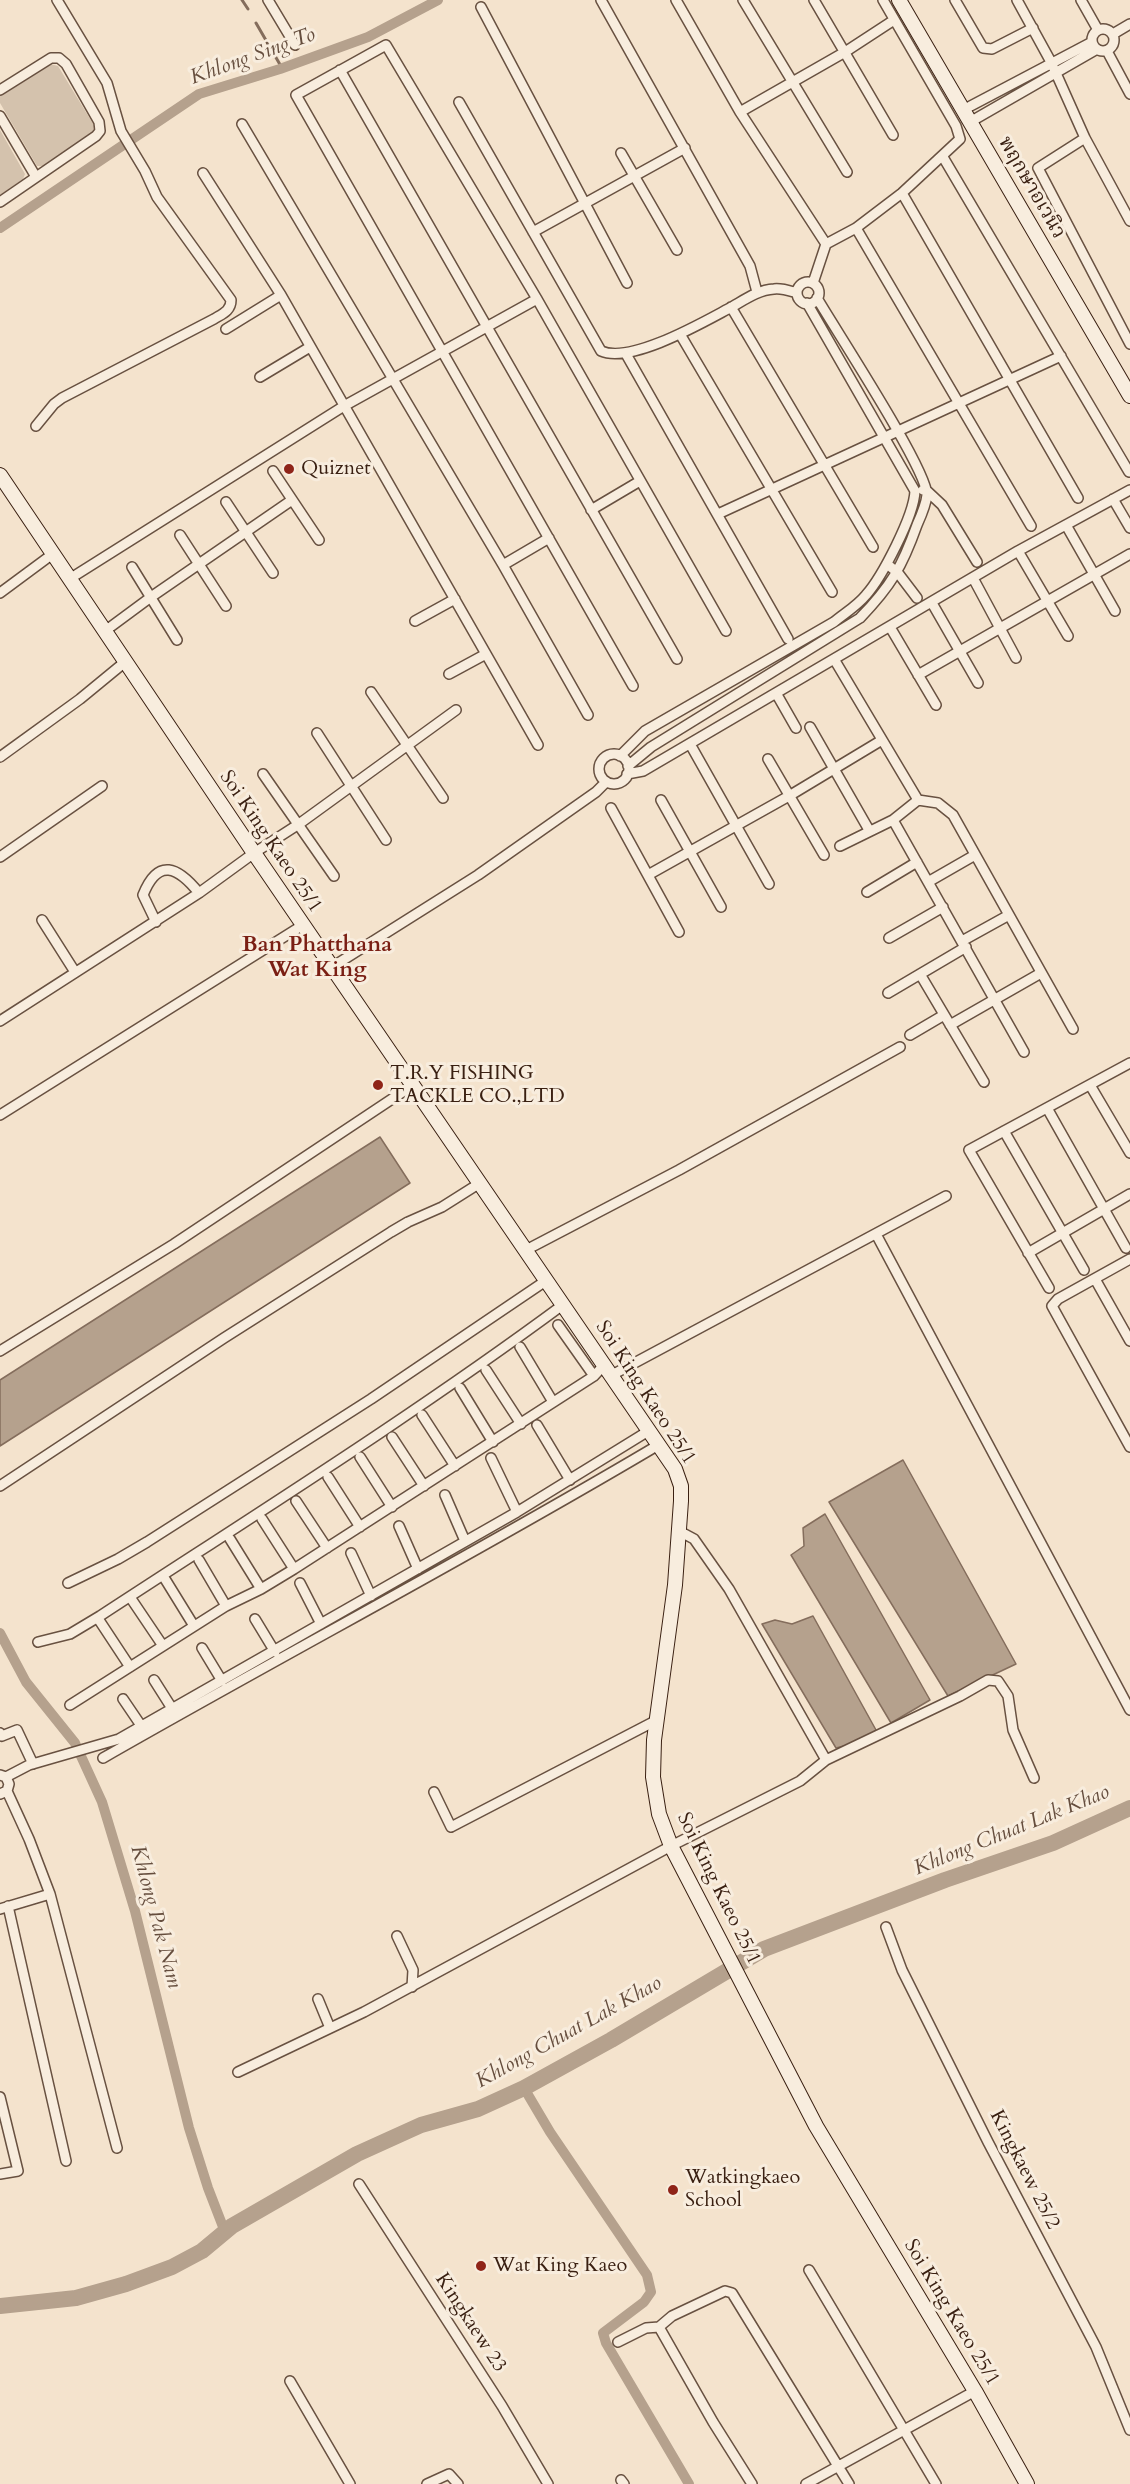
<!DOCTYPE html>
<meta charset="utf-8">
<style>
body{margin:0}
canvas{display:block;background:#f4e3cd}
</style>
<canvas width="1130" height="2484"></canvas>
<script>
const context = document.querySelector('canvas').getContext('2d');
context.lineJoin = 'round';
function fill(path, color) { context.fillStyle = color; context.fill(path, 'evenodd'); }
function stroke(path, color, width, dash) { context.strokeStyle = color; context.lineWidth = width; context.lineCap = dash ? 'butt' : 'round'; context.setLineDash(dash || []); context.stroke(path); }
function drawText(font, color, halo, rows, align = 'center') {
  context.font = font + ' Cardo,"Noto Serif Thai",serif'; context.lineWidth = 6; context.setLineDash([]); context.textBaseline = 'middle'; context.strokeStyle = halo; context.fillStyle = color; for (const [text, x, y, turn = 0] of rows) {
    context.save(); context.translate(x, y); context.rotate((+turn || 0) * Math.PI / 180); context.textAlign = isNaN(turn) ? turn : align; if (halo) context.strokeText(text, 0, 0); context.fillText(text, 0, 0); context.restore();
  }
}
const green = new Path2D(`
 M 50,64 L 58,66 L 95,127 L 92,132 L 44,166 L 37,166 L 0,103 L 0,96 Z
 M 0,130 L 25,174 L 23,179 L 0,195 Z`);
const water = new Path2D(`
 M 380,1137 L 410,1183 L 0,1446 L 0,1380 Z
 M 903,1460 L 1016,1664 L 948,1696 L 829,1502 Z
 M 825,1514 L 930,1700 L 891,1723 L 791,1555 L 804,1546 L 803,1528 Z
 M 813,1616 L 876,1730 L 860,1742 L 836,1748 L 762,1624 L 775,1620 L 792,1624 Z`);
const stream = new Path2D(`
 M 242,0 L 248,9
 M 256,23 L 282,68`);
const canal = new Path2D(`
 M 0,228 L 199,94 L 280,69 L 368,37 L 438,0
 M 0,1633 L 26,1682 L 75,1743 L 102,1802 L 135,1911 L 189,2128 L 208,2188 L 225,2232
 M 524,2088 L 550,2132 L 647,2275 L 651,2292 L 644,2302 L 603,2333 L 606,2343 L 689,2484`);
const river = new Path2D(`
 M 0,2306 L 76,2298 L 126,2284 L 172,2267 L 202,2251 L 232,2226 L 357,2154 L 421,2125 L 478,2109 L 524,2088 L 611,2040 L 764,1949 L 945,1880 L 1053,1843 L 1130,1808`);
const street = new Path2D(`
 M 268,0 L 295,45
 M 601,0 L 750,266 L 757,292
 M 676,0 L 740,112 L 826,244
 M 743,0 L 847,172
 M 814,0 L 893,135
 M 955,0 L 983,48 L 992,49 L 1033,28
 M 1017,0 L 1051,62 L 1085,138 L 1038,168 L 1130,344
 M 1081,0 L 1098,30
 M 481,7 L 627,283
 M1092 40a11 11 0 1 1 22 0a11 11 0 1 1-22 0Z
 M 1113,34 L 1130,24
 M 1107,51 L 1130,94
 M 340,70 L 677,659
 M 0,90 L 51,58 L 59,58 L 66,64 L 99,122 L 100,131 L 96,136 L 0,202
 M 459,102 L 601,351 C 630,364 700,324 728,309 C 743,301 757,290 774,289 C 782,288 790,291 797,293
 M 963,110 L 1092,42
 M 740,112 L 845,52 L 894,20
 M 0,116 L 36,177
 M 970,122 L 1097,49
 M 242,124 L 503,565 L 588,715
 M 1085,138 L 1130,221
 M 621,153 L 677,250
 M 943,157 L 1129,472
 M 203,173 L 281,295 L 538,745
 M 902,193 L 1078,498
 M 856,228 L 1031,526
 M 533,232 L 685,148
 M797 293a11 11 0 1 1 22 0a11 11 0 1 1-22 0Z
 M 813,283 L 826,244 L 856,228 L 902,193 L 960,139 L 956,126 L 883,0
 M 731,307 L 873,547
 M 226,329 L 281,295
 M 680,334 L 832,592
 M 626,354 L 788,639
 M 260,377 L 310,347
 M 36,426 L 54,404 L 62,398 L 214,319 C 222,314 231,311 231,300 L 157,197 L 145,171 L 121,131 L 107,83 L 57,0
 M 273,471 L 319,540
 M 923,490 L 926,490 L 942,505 L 977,562
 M 1113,499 L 1130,528
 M 226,502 L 273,573
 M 591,510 L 640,481
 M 718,514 L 1061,356
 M 1066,525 L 1115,611
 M 180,535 L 226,606
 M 1018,551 L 1068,636
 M 887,564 L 898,573 L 917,598
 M 503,565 L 549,538
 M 132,567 L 177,640
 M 71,578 L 344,406 L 537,299
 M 973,578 L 1016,658
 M 0,593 L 54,553
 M 932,603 L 978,683
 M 415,621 L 455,599
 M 890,627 L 936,705
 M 105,631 L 151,597 L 292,500
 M 834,659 L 918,800 L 893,820 L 840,846
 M 449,674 L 486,654
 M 918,675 L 1130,554
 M 633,686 L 296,95 L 386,45 L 537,299 L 726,631
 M 371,692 L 443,798
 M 776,693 L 796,728
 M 810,727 L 869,830
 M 317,733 L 386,840
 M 690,744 L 769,884
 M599 769a15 15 0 1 1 30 0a15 15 0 1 1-30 0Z
 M 620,756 L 645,731 L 834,622 C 845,613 857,606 866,595 C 882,577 914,516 915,491 L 807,303
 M 0,757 L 80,699 L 125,662
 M 768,759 L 824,855
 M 628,766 L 651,747 L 860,618 C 891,586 902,567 917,525 C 921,516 926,505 927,495 C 927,469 835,329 817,298
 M 263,774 L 334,876
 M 627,774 L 643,771 L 1018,551 L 1130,490
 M 661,800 L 721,907
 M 918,800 L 938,803 L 953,815 L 1073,1029
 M 611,808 L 679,932
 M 893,820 L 1024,1052
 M 0,857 L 102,786
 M 648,875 L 789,796 L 882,740
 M 928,882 L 975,855
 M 867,892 L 917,862
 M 42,920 L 75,972
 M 156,922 L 143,895 C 158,857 178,867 199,893
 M 889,938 L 943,907
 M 962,941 L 1009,915
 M 332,967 L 478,875 L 596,792 L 606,782
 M 920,974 L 984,1082
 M 888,993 L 966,947
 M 0,1021 L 199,893 L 254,853 L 299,824 L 456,710
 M 950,1025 L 1041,973
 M 910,1035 L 944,1015
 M 1090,1085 L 1130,1153
 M 1047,1108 L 1126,1248
 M 0,1115 L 303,925
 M 1004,1131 L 1084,1270
 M 876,1234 L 1130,1710
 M 526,1250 L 679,1170 L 900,1047
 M 1028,1253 L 1130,1194
 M 1130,1259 L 1058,1299 L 1052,1306 L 1130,1447
 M 1095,1279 L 1130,1341
 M 1049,1288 L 969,1150 L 1130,1063
 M 558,1325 L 594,1376
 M 520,1347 L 553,1402
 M 0,1351 L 174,1244 L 413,1085
 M 486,1370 L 521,1424
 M 612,1375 L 946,1196
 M 460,1388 L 493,1442
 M 422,1415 L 455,1466
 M 537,1425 L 570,1480
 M 392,1437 L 424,1486
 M 360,1457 L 392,1507
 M 491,1458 L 517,1512
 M 328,1477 L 360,1527
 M 0,1486 L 224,1338 L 391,1232 L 408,1222 L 442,1207 L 480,1183
 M 445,1495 L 465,1541
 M 296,1501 L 327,1548
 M 262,1519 L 294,1569
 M 399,1526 L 418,1569
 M 679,1531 L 694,1539 L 729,1589 L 826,1760
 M 230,1539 L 261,1589
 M 351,1553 L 371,1596
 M 199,1560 L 226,1606
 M 165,1579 L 194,1626
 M 68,1583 L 118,1559 L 147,1542 L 371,1399 L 547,1280
 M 300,1583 L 321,1624
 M 132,1600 L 163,1646
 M 255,1619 L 275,1652
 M 99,1620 L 130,1667
 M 38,1642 L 70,1634 L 100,1616 C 256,1514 414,1415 564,1304
 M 202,1648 L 222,1681
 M 154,1680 L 173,1710
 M 123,1699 L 142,1727
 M 70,1705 L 226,1606 L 261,1589 L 294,1569 L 594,1376 L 605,1364
 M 0,1733 L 2,1736 L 17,1730 L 33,1764
 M 103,1758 C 288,1652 477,1553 660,1444
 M 0,1775 L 6,1777 L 9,1784 L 7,1791 L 0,1794
 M 6,1777 L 29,1765 L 119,1739 L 517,1512 L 650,1430
 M 7,1791 L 29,1839 L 50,1894 L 117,2148
 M 434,1792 L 451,1827 L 657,1720
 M 8,1906 L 66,2161
 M 0,1909 L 50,1894
 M 886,1927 L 902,1970 L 988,2142 L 1096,2347 L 1130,2430
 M 397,1936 L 413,1970 L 412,1987
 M 318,1999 L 330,2028
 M 238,2072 L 364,2012 L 671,1846 L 800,1781 L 826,1760 L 960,1696 L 988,1680 L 998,1681 L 1008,1696 L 1013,1730 L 1034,1778
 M 0,2097 L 18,2171 L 0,2174
 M 359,2184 L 502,2406 L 548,2484
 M 809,2270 L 936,2484
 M 618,2342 L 646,2328 L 659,2327
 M 290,2381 L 350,2484
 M 621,2480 L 624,2484
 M 427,2484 L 449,2474 L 458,2484
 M 752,2484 L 713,2422 L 659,2327 L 672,2316 L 725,2291 L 732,2293 L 849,2484
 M 806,2484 L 975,2391`);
const secondary = new Path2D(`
 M 899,0 L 1130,396
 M 0,475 L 254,853 L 675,1469 L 681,1486 L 681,1501 L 675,1585 L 654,1740 L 653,1777 L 659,1814 L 671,1846 L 816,2126 L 975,2391 L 1027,2484`);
const markers = [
 [289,469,6,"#8f2418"],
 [378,1085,6,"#8f2418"],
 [673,2190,6,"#8f2418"],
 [481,2266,6,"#8f2418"]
];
const streetNames = [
 ["พฤกษาอเวนิว",1031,188,60],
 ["Soi King Kaeo 25/1",270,842,56],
 ["Soi King Kaeo 25/1",645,1393,57],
 ["Soi King Kaeo 25/1",718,1889,64],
 ["Kingkaew 25/2",1024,2170,63],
 ["Soi King Kaeo 25/1",951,2313,59],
 ["Kingkaew 23",470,2323,57]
];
const poiNames = [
 ["Quiznet",301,469],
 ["T.R.Y FISHING",390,1074],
 ["TACKLE CO.,LTD",390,1097],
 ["Watkingkaeo",685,2178],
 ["School",685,2201],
 ["Wat King Kaeo",493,2266]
];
const waterNames = [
 ["Khlong Sing To",253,57,-20],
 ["Khlong Chuat Lak Khao",1012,1831,-22],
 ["Khlong Pak Nam",155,1917,75],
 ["Khlong Chuat Lak Khao",569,2033,-29]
];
const quarterNames = [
 ["Ban Phatthana",317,946],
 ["Wat King",317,971]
];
fill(green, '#d4c2ad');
fill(water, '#b5a18d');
stroke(water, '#846d5c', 1.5);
stroke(stream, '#846d5c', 3);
stroke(canal, '#b5a18d', 10);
stroke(river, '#b5a18d', 16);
stroke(street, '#685141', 12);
stroke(secondary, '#3a2012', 16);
stroke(street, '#f8edde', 9);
stroke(secondary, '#f8edde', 14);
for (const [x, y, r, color] of markers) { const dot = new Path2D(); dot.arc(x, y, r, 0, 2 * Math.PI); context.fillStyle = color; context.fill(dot); stroke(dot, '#f8edde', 2); }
drawText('20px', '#3a2012', '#f8edde', streetNames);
drawText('20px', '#3a2012', '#f8edde', poiNames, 'left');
drawText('italic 21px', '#654d3d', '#f8edde', waterNames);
drawText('bold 22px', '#7a1f14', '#f8edde', quarterNames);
</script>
